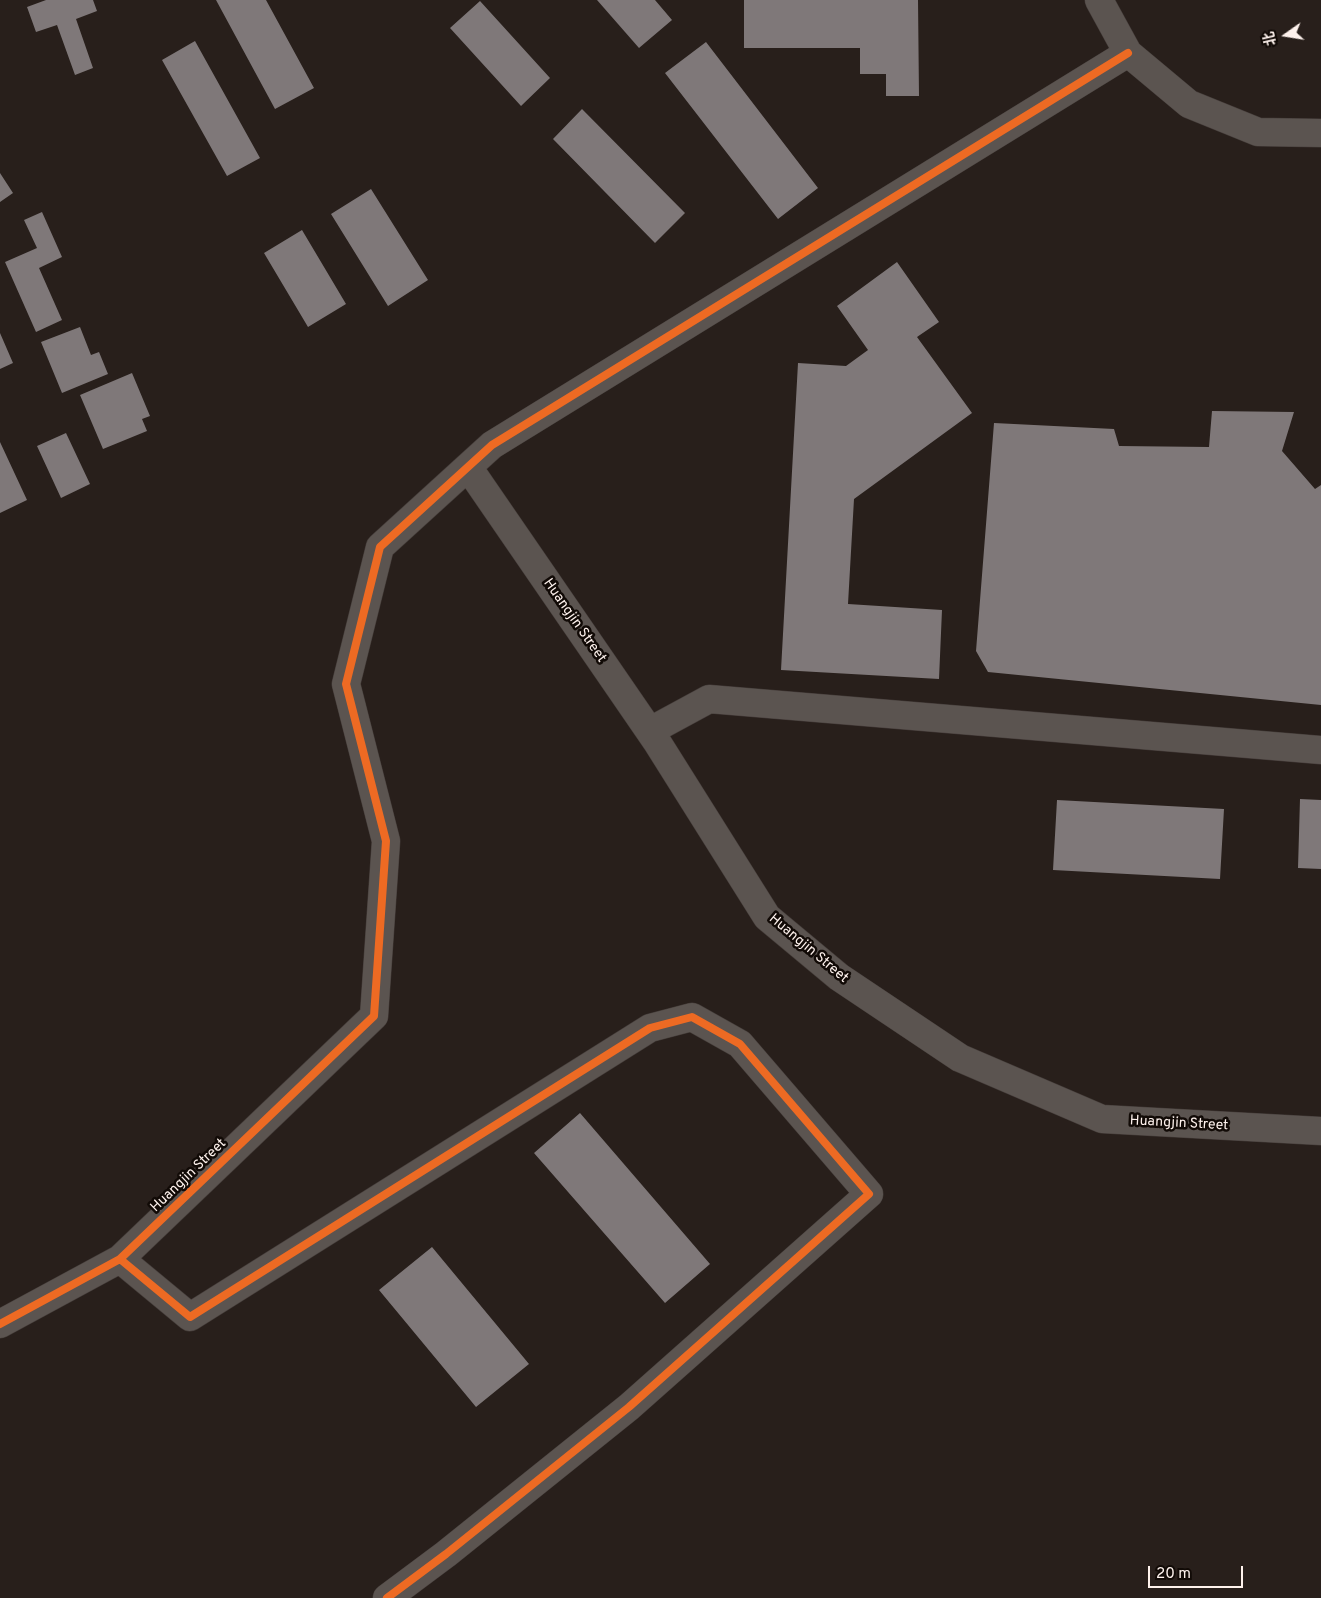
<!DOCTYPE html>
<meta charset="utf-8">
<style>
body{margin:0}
#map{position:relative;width:1321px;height:1598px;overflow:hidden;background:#281f1b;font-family:Overpass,"Noto Sans SC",sans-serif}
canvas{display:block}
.north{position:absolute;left:1261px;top:10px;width:50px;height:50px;-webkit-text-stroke:4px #110a06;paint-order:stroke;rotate:257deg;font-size:14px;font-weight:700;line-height:20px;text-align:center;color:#fef2ed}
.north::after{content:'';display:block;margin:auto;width:18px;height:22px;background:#fef2ed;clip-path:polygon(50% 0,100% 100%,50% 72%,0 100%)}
.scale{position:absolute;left:1148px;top:1566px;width:95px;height:22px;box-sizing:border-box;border:2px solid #fef2ed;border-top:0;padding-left:6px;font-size:15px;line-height:18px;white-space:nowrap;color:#fef2ed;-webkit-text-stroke:4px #110a06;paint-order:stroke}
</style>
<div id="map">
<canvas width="1321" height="1598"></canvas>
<div class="north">北</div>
<div class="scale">20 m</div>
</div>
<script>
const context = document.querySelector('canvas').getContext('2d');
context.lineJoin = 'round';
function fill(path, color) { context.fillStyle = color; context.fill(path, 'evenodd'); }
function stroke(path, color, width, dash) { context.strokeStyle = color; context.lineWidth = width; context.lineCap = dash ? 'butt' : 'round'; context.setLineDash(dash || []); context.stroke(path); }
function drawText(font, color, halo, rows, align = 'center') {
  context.font = font + ' Overpass,sans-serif'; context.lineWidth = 5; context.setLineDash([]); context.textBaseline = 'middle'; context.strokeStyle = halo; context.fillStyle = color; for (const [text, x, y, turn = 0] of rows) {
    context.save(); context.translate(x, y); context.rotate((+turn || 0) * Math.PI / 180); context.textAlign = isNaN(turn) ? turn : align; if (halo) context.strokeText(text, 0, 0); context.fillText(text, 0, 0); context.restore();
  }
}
const building = new Path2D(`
 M 46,0 L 93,0 L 97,11 L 76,19 L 93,68 L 75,75 L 57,25 L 36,32 L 27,7 Z
 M 216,0 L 266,0 L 314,88 L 275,109 Z
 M 597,0 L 655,0 L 672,20 L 639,48 Z
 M 744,0 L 918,0 L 919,96 L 886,96 L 886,74 L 860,74 L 860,48 L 744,48 Z
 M 480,1 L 550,78 L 521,106 L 450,28 Z
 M 195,41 L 260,158 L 227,176 L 162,60 Z
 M 706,42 L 818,188 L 778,219 L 665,73 Z
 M 582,109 L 685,213 L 655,243 L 553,139 Z
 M 0,173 L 13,193 L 0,202 Z
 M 371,189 L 428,280 L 388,306 L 331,214 Z
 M 42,212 L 62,257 L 39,268 L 62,320 L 36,332 L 5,262 L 37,248 L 24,220 Z
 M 302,230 L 346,304 L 308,327 L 264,253 Z
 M 897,262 L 939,322 L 917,337 L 972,413 L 854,499 L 848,604 L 942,610 L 939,679 L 781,670 L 798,363 L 846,366 L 868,350 L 837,306 Z
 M 80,327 L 91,355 L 99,352 L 108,374 L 62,393 L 41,342 Z
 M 0,333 L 13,363 L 0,369 Z
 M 132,373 L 150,416 L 142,419 L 147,431 L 103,449 L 80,395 Z
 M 1212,411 L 1294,412 L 1282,451 L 1315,489 L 1321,485 L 1321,705 L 988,672 L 976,651 L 994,423 L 1114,429 L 1119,446 L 1209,447 Z
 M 66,433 L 90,484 L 61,498 L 37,446 Z
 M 0,442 L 27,500 L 0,513 Z
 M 1300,799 L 1321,800 L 1321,869 L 1298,868 Z
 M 1057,800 L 1224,809 L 1220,879 L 1053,870 Z
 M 580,1113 L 710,1264 L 665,1303 L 534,1153 Z
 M 432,1247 L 529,1364 L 476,1407 L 379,1290 Z`);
const minor = new Path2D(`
 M 1099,0 L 1128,53 L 1189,104 L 1258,132 L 1321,133
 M 468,467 L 657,742 L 767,917 L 839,977 L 960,1058 L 1102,1119 L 1321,1131
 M 650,731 L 709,699 L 1321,750
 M 120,1259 L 190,1317 L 650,1028 L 692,1017 L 740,1044 L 869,1194 L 629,1407 L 446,1554 L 387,1598
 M 0,1324 L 120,1259 L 374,1016 L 386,841 L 346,684 L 380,547 L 492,445 L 1128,53`);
const cycleway = new Path2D(`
 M 120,1259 L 190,1317 L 650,1028 L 692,1017 L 740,1044 L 869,1194 L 629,1407 L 446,1554 L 387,1598
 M 0,1324 L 120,1259 L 374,1016 L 386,841 L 346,684 L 380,547 L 492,445 L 1128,53`);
const streetNames = [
 ["Huangjin Street",574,621,55],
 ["Huangjin Street",808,949,40],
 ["Huangjin Street",1179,1124,3],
 ["Huangjin Street",189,1176,-44]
];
fill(building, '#7f7879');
stroke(minor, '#443c39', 29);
stroke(minor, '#5b5450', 28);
stroke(cycleway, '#ed6a23', 8);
drawText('14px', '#fef2ed', '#110a06', streetNames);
</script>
